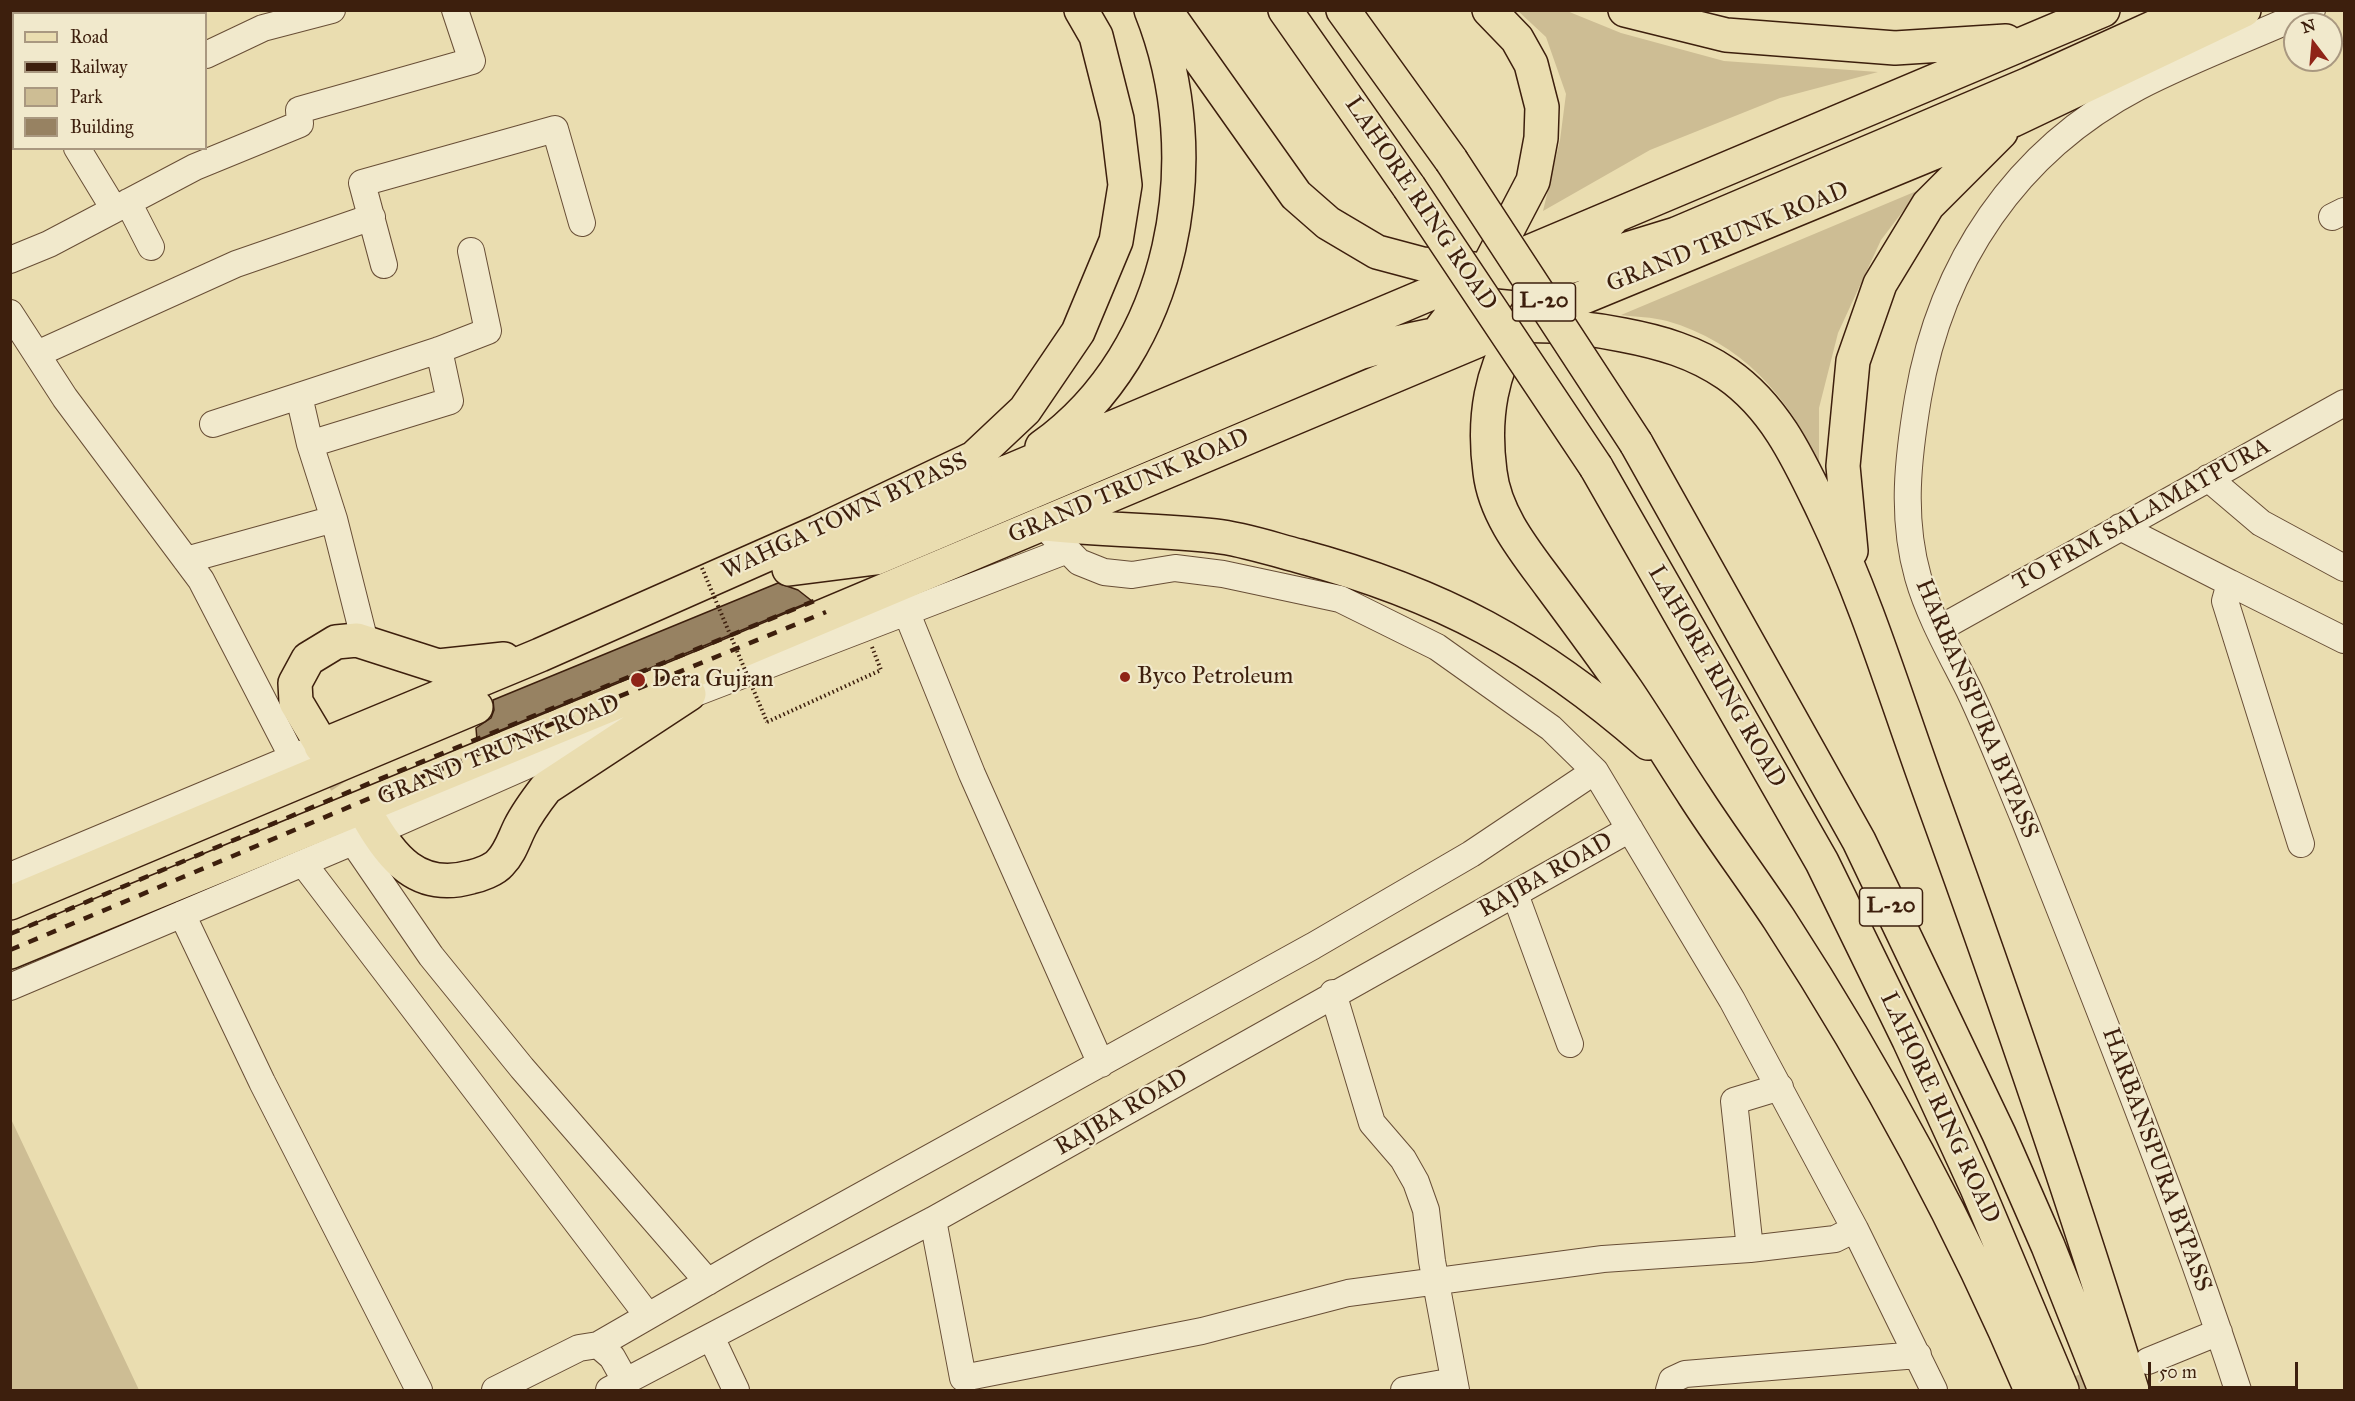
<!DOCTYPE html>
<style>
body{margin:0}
#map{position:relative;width:2355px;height:1401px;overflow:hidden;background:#eaddb0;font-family:"IM FELL Great Primer",serif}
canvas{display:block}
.frame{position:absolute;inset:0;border:12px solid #3d1f0d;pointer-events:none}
.legend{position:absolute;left:12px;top:12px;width:195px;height:138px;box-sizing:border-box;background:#f1e9cc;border:2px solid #a99880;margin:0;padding:8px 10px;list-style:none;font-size:18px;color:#3d1f0d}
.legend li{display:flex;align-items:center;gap:12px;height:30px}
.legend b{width:30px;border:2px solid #a99880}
.north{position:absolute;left:2283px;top:12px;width:60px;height:60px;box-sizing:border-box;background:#f1e9cc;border:2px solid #a99880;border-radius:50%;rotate:344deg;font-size:16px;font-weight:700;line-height:24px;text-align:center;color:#3d1f0d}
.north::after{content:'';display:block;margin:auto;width:21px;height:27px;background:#8f2418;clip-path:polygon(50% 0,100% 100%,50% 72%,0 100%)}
.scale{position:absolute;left:2148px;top:1362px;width:150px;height:27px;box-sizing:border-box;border:3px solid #3d1f0d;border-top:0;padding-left:8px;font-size:18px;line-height:21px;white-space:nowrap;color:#3d1f0d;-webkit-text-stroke:4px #f1e9cc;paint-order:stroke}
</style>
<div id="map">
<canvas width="2355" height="1401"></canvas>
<div class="frame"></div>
<ul class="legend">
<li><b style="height:8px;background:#eaddb0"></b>Road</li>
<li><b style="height:8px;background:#3d1f0d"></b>Railway</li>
<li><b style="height:16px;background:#cdbd94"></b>Park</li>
<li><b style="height:16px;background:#978262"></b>Building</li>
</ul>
<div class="north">N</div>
<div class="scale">50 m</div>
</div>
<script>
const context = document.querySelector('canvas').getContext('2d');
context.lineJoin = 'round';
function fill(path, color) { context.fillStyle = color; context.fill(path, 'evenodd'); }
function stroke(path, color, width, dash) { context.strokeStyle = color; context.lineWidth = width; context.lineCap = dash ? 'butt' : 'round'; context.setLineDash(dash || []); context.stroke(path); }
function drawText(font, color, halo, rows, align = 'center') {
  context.font = font + ' "IM FELL Great Primer",serif'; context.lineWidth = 4.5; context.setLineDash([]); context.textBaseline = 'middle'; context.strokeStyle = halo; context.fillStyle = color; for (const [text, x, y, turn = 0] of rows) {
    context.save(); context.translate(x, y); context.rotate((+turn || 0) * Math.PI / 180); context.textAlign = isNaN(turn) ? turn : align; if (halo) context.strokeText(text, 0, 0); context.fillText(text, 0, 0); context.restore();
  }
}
const green = new Path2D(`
 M 1518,11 L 1567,11 L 1621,33 L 1724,61 L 1878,72 L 1780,98 L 1650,150 L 1543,211 L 1560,140 L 1566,94 L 1546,37 Z
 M 1919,190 L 1881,240 L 1838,333 L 1819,408 L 1819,463 C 1788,396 1741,342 1667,321 C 1652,317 1636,317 1621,315 Z
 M 11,1119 L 139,1390 L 11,1390 Z`);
const shadow = new Path2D(`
 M 797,591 L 827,611 L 495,748 L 478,739 Z`);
const building = new Path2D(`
 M 778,583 L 798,590 L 812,601 L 477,740 L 476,728 L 491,718 L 494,710 L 493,700 Z`);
const minorTunnel = new Path2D(`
 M 2076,1390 L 2117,1373`);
const majorTunnel = new Path2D(`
 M 327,754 L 367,815`);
const path = new Path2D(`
 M 767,722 L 881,670 L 872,647`);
const minor = new Path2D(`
 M 67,14 L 73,10
 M 10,36 L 14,41
 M 206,55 L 263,28 L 332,10
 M 77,148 L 114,209
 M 128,202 L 151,247
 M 2332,217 L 2344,211
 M 10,260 L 49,244 L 195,167 L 300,124 L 299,110 L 472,61 L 455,10
 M 384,265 L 362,183 L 555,129 L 582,223
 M 10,313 L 65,398 L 201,580 L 293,758
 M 37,354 L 236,264 L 372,217
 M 299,396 L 439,350 L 488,331 L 471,251
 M 310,444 L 450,401 L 439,350
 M 2208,478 L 2261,523 L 2344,568
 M 334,519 L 365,642
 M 1042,524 L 1079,562 L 1104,572 L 1132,575 L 1175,568 L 1223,574 L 1340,599 L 1437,647 L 1551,728 L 1595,771 L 1732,1000 L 1855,1229 L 1934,1390
 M 2120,527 L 2230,583
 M 186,560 L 334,519 L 310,444 L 299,396 L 213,424
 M 906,611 L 972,774 L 1101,1064
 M 1939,629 L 2344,403
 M 672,702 L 1065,551
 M 353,842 L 431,956 L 522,1068 L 708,1282
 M 2301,844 L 2225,601 L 2230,583 L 2344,640
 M 303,863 L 648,1316
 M 10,876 L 309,751
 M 1515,894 L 1570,1044
 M 182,914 L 262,1082 L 419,1390
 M 10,987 L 376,832 L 628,721
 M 1333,993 L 1372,1123 L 1403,1159 L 1416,1182 L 1426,1210 L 1432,1261 L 1456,1390
 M 933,1220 L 963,1378 L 1202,1331 L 1348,1293 L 1603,1259 L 1750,1249 L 1835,1239 L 1855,1229
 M 1750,1249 L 1734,1101 L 1780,1087
 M 711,1337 L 736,1390
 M 598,1345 L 761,1251 L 1313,946 L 1471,854 L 1595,771
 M 2148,1361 L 2219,1332
 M 495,1390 L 579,1348 L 598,1345 L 612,1357 L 626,1382
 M 609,1390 L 933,1220 L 1630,829
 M 1404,1390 L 1454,1381
 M 1669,1390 L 1672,1380 L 1685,1374 L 1918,1355
 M 2238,1390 C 2175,1197 2099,1008 2024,819 C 2006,776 1989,732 1969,690 C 1951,654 1929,616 1918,577 C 1901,517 1908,458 1918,398 C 1941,263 2016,151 2138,87 C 2194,58 2255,36 2312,10`);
const major = new Path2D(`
 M 804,563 L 955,498 L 1007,472
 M 321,746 L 540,655 L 818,532 L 974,458 L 1025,410 L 1078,332 L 1116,241 L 1125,185 L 1117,119 L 1096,36 L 1081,10
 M 327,754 L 296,702 L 295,683 L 308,659 L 336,642 L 357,640 L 438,666 L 504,659
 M 367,815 C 391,858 418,892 471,877 C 480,875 494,870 500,863 C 510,853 514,839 520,827 C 527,813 536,801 546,788 L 689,694
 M 10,903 L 476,707
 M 10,952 L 712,663 L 1042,524`);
const highway = new Path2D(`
 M 1165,10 L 1296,195 L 1328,223 L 1377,252 L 1422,264 L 1524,274 L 1562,269 L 1676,234 L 2029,84 L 2192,10
 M 1285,10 L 1409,187
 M 1343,10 L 1451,160
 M 1625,10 L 1726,35 L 1895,48 L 2006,41
 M 1612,219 C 1536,295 1474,353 1490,472 C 1495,515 1525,551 1550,585 C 1576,620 1602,655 1627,691 C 1650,725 1671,760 1694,795 C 1721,837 1751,877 1779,919 C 1877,1070 1961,1225 2031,1390
 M 1528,320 L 2013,120 L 2244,10
 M 1431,342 L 1487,269 L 1533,181 L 1541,138 L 1542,107 L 1531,64 L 1517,39 L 1489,10
 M 1636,443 L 1859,841 L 1999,1134 L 2048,1246 L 2105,1390
 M 1042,447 C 1176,351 1210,157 1151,10
 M 1596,467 L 1822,862 L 1909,1040 L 1977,1188 L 2062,1390
 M 1007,472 L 2103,10
 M 1042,524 L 1477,341
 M 1046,524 C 1102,530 1159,530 1215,536 C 1243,539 1272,549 1299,556 C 1441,594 1537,646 1648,743
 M 1851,551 L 1843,466 L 1853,361 L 1880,284 L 1928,205 L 2001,132
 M 789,569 L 876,558 L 1359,353 C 1448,327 1531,316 1623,335 C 1660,342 1695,352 1727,374 C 1776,408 1799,460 1824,512 C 1868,604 1897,702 1932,798 C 2003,994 2071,1191 2132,1390`);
const rail = new Path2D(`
 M 10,934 L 370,783 L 819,599
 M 10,950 L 375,796 L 826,612`);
const pathBridge = new Path2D(`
 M 702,568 L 767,722`);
const highwayBridge = new Path2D(`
 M 1451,160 L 1636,443
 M 1409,187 L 1596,467`);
const markers = [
 [1125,677,6,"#8f2418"],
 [638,680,8,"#8f2418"]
];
const shields = [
 [1544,302,63],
 [1891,907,63]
];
const shieldNames = [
 ["L-20",1544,302],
 ["L-20",1891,907]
];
const streetNames = [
 ["LAHORE RING ROAD",1420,204,56],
 ["GRAND TRUNK ROAD",1728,238,-22],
 ["GRAND TRUNK ROAD",1129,487,-23],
 ["TO FRM SALAMATPURA",2142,515,-29],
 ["WAHGA TOWN BYPASS",845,517,-25],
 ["LAHORE RING ROAD",1716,677,60],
 ["HARBANSPURA BYPASS",1976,709,67],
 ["GRAND TRUNK ROAD",499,751,-22],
 ["RAJBA ROAD",1546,876,-29],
 ["LAHORE RING ROAD",1939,1108,65],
 ["RAJBA ROAD",1122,1113,-30],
 ["HARBANSPURA BYPASS",2156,1160,70]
];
const poiNames = [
 ["Byco Petroleum",1137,677],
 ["Dera Gujran",652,680]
];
fill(green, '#cdbd94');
fill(shadow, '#0003');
fill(building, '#978262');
stroke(building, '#3d1f0d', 1.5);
stroke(minorTunnel, '#c7b78f', 26, [26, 13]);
stroke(majorTunnel, '#c7b78f', 33, [33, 16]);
stroke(minor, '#684e36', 28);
stroke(major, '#3d1f0d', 36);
stroke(highway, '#3d1f0d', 36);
stroke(path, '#3d1f0d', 4, [1.5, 3]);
stroke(minor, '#f1e9cc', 26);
stroke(major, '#eaddb0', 33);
stroke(highway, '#eaddb0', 33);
stroke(rail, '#3d1f0d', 4.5, [10, 10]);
stroke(highwayBridge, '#3d1f0d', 36, []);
stroke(pathBridge, '#3d1f0d', 4, [1.5, 3]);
stroke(highwayBridge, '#eaddb0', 33);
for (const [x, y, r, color] of markers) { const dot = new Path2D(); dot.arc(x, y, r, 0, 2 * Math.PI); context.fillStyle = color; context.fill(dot); stroke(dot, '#f1e9cc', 2); }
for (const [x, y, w] of shields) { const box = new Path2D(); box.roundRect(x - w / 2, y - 19, w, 38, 4.5); context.fillStyle = '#f1e9cc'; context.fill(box); stroke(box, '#3d1f0d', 1.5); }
drawText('bold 22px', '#3d1f0d', null, shieldNames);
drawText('24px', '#3d1f0d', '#f1e9cc', streetNames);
drawText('24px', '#3d1f0d', '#f1e9cc', poiNames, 'left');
</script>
